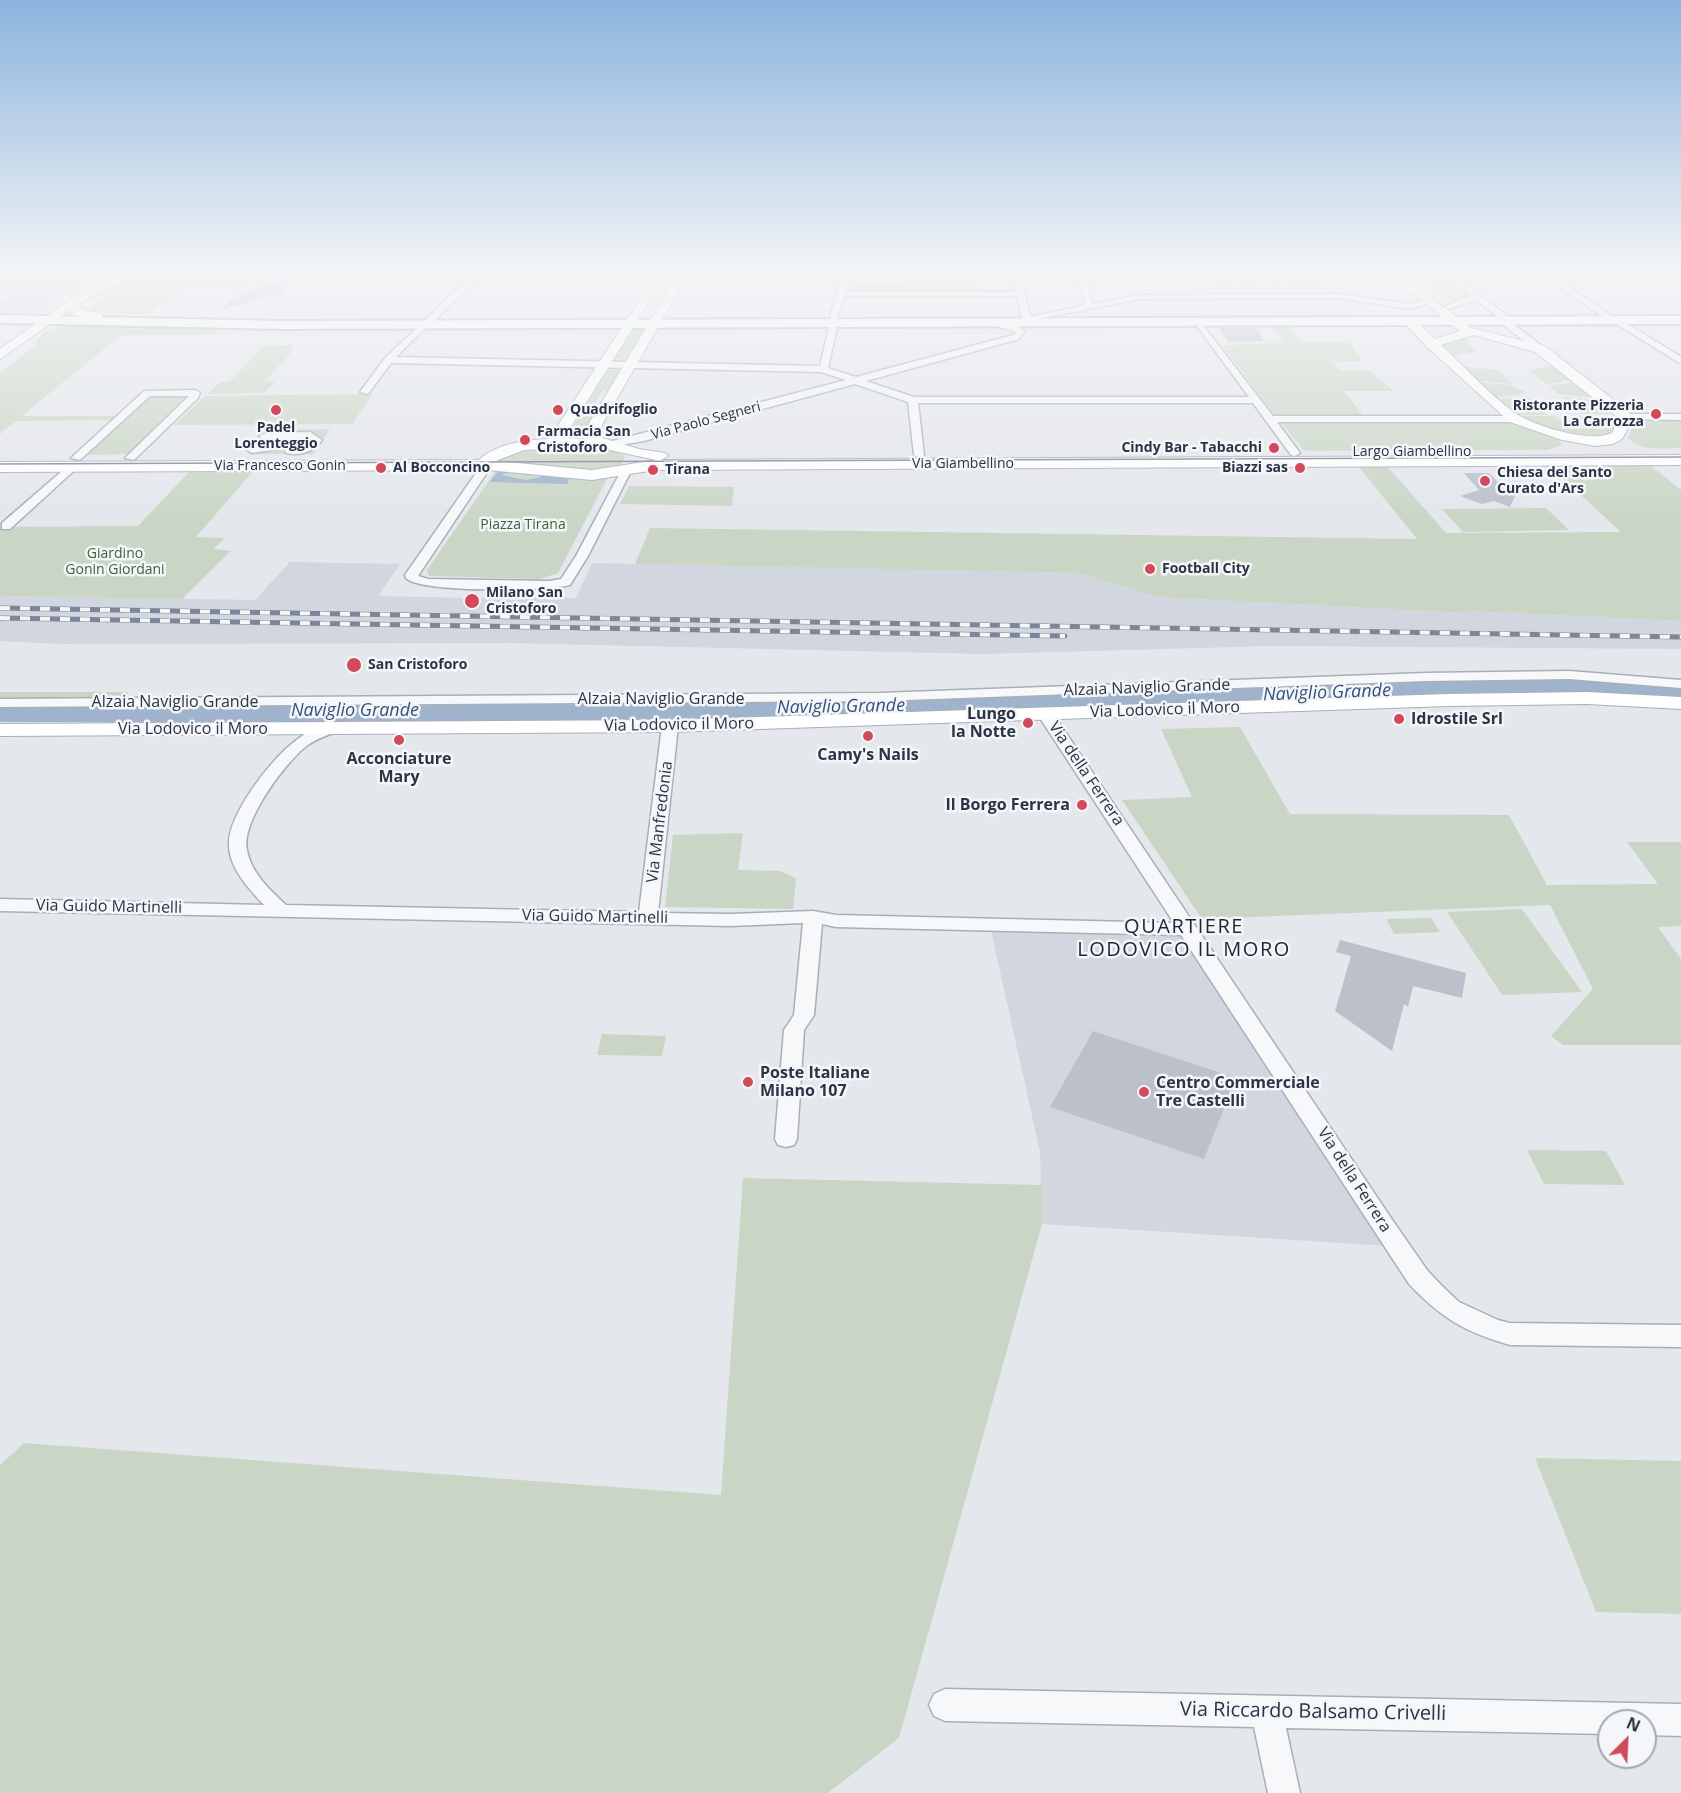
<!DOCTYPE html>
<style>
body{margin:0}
#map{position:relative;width:1681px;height:1793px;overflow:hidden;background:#e4e7ec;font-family:"Open Sans",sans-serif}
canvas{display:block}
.north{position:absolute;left:1597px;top:1709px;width:60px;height:60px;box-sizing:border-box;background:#f4f6f9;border:2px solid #a4a8b1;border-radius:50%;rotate:24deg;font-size:16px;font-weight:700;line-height:24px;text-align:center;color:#2b3445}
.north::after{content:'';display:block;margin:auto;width:21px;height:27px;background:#d1495b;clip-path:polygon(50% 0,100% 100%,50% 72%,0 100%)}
</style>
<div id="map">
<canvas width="1681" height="1793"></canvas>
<div class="north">N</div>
</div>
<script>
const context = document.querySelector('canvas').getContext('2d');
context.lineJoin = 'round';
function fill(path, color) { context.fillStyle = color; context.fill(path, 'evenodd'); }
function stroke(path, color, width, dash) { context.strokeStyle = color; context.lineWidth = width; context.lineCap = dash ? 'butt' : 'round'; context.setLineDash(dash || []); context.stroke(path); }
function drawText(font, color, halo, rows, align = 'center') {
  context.font = font + ' "Open Sans",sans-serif'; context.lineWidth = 5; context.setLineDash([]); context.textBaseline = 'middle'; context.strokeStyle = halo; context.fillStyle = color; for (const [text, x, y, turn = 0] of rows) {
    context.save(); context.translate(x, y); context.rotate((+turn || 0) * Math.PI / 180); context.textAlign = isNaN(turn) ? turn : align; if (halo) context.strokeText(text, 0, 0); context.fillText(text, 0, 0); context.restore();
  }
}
const built = new Path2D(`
 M 0,269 L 101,269 L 40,313 L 0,312 L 0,300 L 7,296 L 0,296 Z
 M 290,562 L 400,564 L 378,596 L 465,598 L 576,598 L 592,563 L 1079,573 L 1157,597 L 1466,613 L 1465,611 L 1681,621 L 1681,649 L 1271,646 L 984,654 L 510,643 L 64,644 L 0,641 L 0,596 L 255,600 Z
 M 990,926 L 1183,930 L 1389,1246 L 1042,1224 L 1040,1152 Z`);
const green = new Path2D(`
 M 142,269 L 267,269 L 242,287 L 186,287 L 145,315 L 87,311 Z
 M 703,269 L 798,269 L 795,278 L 698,277 Z
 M 1418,269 L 1435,269 L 1470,298 L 1454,304 L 1439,294 Z
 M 854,282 L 980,286 L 983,287 L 984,292 L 850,293 Z
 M 79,324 L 221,327 L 213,335 L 121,335 L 22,416 L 120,416 L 116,420 L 16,421 L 0,434 L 0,372 L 35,346 C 39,328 63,327 79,324 Z
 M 1270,325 L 1287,325 L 1303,343 L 1350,343 L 1363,361 L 1332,361 L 1339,370 L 1370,371 L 1394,391 L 1344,391 L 1363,415 L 1285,416 L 1274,414 L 1222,345 L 1285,343 Z
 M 634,327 L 648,327 L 629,360 L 614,359 Z
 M 1464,338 L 1476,352 L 1451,356 L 1438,344 Z
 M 293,345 L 290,354 L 265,381 L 275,382 L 264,393 L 208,394 L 220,382 L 229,382 L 264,346 Z
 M 1461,366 L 1497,370 L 1513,384 L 1475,380 Z
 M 1553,366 L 1571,380 L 1546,384 L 1529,370 Z
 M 608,370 L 622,370 L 612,388 L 603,391 L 591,409 L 599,411 L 582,438 L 566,438 Z
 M 1477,382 L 1512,385 L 1527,393 L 1495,398 Z
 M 1574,382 L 1594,398 L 1558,394 L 1549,386 Z
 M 186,394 L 191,397 L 131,454 L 87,455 L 152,395 Z
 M 373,394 L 352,424 L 174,425 L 205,396 Z
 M 1527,396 L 1548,415 L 1512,415 L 1496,400 Z
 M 1562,397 L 1598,400 L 1614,414 L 1582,414 Z
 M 1515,416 L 1555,416 L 1570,429 L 1593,428 L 1579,416 L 1619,418 L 1608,437 L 1571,437 Z
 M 1510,421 L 1556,437 L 1562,445 L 1548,450 L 1313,451 L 1303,450 L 1282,423 Z
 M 1636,421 L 1681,421 L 1681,448 C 1665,448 1637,452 1628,437 Z
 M 330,429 L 313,454 L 256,454 L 277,430 Z
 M 557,447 C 574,447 614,445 625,457 L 620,467 L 604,472 L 497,462 L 499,459 L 520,452 Z
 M 1548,465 L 1650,465 L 1681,490 L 1681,621 L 1466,611 L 1466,613 L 1157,597 L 1079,573 L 635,564 L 650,528 L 1417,539 L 1358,466 L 1387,466 L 1446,533 L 1621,532 Z
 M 497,469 L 607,479 L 558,573 L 540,579 L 429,576 L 427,570 Z
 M 254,470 L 196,537 L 225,538 L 213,549 L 231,551 L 182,599 L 0,596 L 0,527 L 138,526 L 190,471 Z
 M 629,486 L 734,487 L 732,506 L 620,504 Z
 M 1546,508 L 1569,530 L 1463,532 L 1442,509 Z
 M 0,692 L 129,692 L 123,699 L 0,698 Z
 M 1240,727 L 1290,814 L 1509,815 L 1547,885 L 1658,884 L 1627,842 L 1681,842 L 1681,926 L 1658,927 L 1681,959 L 1681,1045 L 1563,1045 L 1551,1036 L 1593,989 L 1550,905 L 1202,919 L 1122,800 L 1192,797 L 1161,729 Z
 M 743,833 L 738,870 L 780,871 L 796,878 L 793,909 L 665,907 L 673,835 Z
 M 1522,909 L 1582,992 L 1502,995 L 1447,912 Z
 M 1431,918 L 1440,932 L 1394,934 L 1386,919 Z
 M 602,1034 L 666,1036 L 662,1056 L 597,1055 Z
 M 1527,1150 L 1606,1151 L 1625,1185 L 1544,1184 Z
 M 743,1178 L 1042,1185 L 1042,1224 L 899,1738 L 828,1793 L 0,1793 L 0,1465 L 24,1443 L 721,1495 Z
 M 1535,1458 L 1681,1461 L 1681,1614 L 1596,1612 Z`);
const water = new Path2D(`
 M 498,471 L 511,471 L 502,475 L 526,480 L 541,477 L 534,473 L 569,479 L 567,484 L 490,482 Z
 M 1571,678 L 1681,687 L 1681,698 L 1597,693 L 1457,693 L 889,715 L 472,722 L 0,722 L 0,705 C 292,706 584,706 877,700 C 1108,696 1339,681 1571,678 Z`);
const building = new Path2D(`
 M 291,277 L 283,293 L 220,310 L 238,294 Z
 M 1219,328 L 1255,328 L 1265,341 L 1229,342 Z
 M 1464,473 L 1489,473 L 1506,490 L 1517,492 L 1510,507 L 1494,501 L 1482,504 L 1460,496 L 1479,490 Z
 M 1340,940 L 1466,973 L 1462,998 L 1413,986 L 1408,1007 L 1404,1004 L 1392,1051 L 1335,1011 L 1351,956 L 1336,952 Z
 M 1093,1031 L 1236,1078 L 1204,1159 L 1050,1107 Z`);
const street = new Path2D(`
 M 128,269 L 137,269 L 108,291 L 79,300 L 75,298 L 102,287 Z
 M 478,269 L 486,269 L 433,322 L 427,322 L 427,318 Z
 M 1011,269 L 1019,269 L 1030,317 L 1086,305 L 1075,269 L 1132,275 L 1317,276 L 1338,269 L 1349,269 L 1318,280 L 1132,279 L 1084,272 L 1093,304 L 1140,295 L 1337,294 L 1410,304 L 1429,300 L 1433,302 L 1410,309 L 1337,298 L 1140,299 L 1026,321 L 1022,318 L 1017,296 L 844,296 L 838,318 L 834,320 L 838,323 L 828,368 L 856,377 L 1013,335 L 1016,332 L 993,325 L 996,320 L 1013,323 L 1025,331 L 1019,339 L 866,381 L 914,397 L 1249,397 L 1194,322 L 1198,319 L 1273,416 L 1515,416 L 1520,419 L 1515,422 L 1277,422 L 1300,453 L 1295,456 L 1291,455 L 1253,403 L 918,403 L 924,455 L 919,458 L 914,455 L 908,402 L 855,384 L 644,441 L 602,448 L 597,445 L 846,380 L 821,372 L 391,363 L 368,394 L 360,392 L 385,358 L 423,322 L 426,327 L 396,357 L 820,366 L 830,323 L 834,320 L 830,318 L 841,279 L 900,280 L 904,282 L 900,284 L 848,283 L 845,292 L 1016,292 Z
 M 1437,269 L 1446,269 L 1505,314 L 1505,318 L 1499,318 L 1476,300 L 1445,310 L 1445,306 L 1471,296 Z
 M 1533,269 L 1542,269 L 1612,316 L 1605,318 Z
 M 1618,318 L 1681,357 L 1681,364 L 1615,323 Z
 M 1501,319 L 1507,319 L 1543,347 L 1543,351 L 1537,351 L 1501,323 Z
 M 195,390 L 200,393 L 198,398 L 134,460 L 125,458 L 189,396 L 150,396 L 80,460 L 71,458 L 144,391 Z
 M 1625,414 L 1681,414 L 1681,420 L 1621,419 L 1620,417 Z
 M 310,432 L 322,440 C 313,452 301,456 286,453 L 284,448 L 252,453 L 247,450 L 279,441 L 293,443 L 295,448 L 302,447 L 311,441 L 308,438 C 293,440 271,445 259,436 C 266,431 298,433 310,432 Z
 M 487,462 L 492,465 L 418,576 L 428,579 L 549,581 L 561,579 L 576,556 L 622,469 L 631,467 L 632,469 L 588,556 L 570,585 C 546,591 420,593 406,578 L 405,575 L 483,463 Z
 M 69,465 L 78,467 L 10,529 L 2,529 L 2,523 Z
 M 1569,671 L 1681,680 L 1681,688 L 1569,679 L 1426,681 L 880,701 L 0,707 L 0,699 L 880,693 L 1426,673 Z
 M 1046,710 L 1054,715 L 1393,1221 L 1427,1270 L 1441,1285 L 1459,1302 L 1498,1320 L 1510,1323 L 1681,1325 L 1681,1347 L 1510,1345 C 1465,1332 1441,1318 1409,1284 L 1181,935 L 836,927 L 822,924 L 814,1015 L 804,1030 L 797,1139 L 794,1145 L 786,1147 L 778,1145 L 775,1139 L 784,1030 L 794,1015 L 803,923 L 731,926 L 0,911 L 0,899 L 264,905 C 249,889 227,866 229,841 C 230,808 298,716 336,726 L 339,729 L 336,732 C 325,736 313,740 304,748 C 283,766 241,822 247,850 C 251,873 270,890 286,905 L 639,912 L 662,726 L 670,721 L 678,726 L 658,913 L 731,914 L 813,911 L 836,915 L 1174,923 L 1038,715 Z
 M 945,1689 L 1681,1704 L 1681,1736 L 1645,1735 L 1645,1721 L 1609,1721 L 1609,1734 L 1286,1728 L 1300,1793 L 1268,1793 L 1254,1727 L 945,1721 L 934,1716 L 929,1705 L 934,1694 Z`);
const secondary = new Path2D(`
 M 113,269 L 125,269 L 78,305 L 82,309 L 103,314 L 103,320 L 74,315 L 70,310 L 0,359 L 0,349 Z
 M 660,269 L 670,269 L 564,438 L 584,439 L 588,425 L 681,269 L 691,269 L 602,425 L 599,437 L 639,449 L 665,453 L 668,456 L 661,460 L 1681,455 L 1681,465 L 655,470 L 592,480 L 487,470 L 0,472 L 0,462 L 479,460 C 497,443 526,440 549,439 ZM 578,447 L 605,449 L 656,460 L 592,470 L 496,461 L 524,450 Z
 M 1381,269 L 1393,269 L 1471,328 L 1545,346 L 1628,411 L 1633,419 L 1622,439 L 1613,444 L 1596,446 L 1562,440 L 1510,422 L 1427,347 L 1403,321 L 1413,318 L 1435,339 L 1460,331 ZM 1474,335 L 1535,352 L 1617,417 L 1613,432 C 1593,445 1530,425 1512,411 C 1487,392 1465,367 1441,345 Z
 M 1587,692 L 1681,697 L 1681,709 L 1587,704 L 1449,706 L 670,732 L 0,736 L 0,724 L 670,720 L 1449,694 Z`);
const primary = new Path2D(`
 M 0,315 L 282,321 L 1681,316 L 1681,324 L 282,329 L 0,323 Z`);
const tram = new Path2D(`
 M 0,464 L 1681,457`);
const rail = new Path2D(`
 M 0,608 L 1681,637
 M 0,618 L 1065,636`);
const markers = [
 [276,410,6,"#d1495b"],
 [558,410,6,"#d1495b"],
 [1656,414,6,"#d1495b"],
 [525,440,6,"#d1495b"],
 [1274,448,6,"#d1495b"],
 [381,468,6,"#d1495b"],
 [1300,468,6,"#d1495b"],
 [653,470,6,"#d1495b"],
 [1485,481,6,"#d1495b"],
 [1150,569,6,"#d1495b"],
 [472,601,8,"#d1495b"],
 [354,665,8,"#d1495b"],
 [1399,719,6,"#d1495b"],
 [1028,723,6,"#d1495b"],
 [868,736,6,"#d1495b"],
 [399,740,6,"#d1495b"],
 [1082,805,6,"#d1495b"],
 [748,1082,6,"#d1495b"],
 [1144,1092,6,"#d1495b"]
];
const farPoinames = [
 ["Ristorante Pizzeria",1644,406,"right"],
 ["La Carrozza",1644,422,"right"],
 ["Quadrifoglio",570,410],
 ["Padel",276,428,"center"],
 ["Lorenteggio",276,444,"center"],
 ["Farmacia San",537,432],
 ["Cristoforo",537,448],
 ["Cindy Bar - Tabacchi",1262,448,"right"],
 ["Al Bocconcino",393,468],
 ["Biazzi sas",1288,468,"right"],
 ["Tirana",665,470],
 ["Chiesa del Santo",1497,473],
 ["Curato d'Ars",1497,489],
 ["Football City",1162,569],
 ["Milano San",486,593],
 ["Cristoforo",486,609],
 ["San Cristoforo",368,665]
];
const farStreetnames = [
 ["Via Paolo Segneri",706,421,-15],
 ["Largo Giambellino",1412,452],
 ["Via Giambellino",963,464],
 ["Via Francesco Gonin",280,466]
];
const farParknames = [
 ["Piazza Tirana",523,525],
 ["Giardino",115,554],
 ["Gonin Giordani",115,570]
];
const streetNames = [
 ["Alzaia Naviglio Grande",1147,688,-2],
 ["Alzaia Naviglio Grande",661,699],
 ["Alzaia Naviglio Grande",175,702],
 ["Via Lodovico il Moro",1165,710,-2],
 ["Via Lodovico il Moro",679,725,-1],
 ["Via Lodovico il Moro",193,729],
 ["Via della Ferrera",1086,774,56],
 ["Via Manfredonia",660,822,-83],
 ["Via Guido Martinelli",109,907,1],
 ["Via Guido Martinelli",595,917,1],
 ["Via della Ferrera",1354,1180,57]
];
const poiNames = [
 ["Lungo",1016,714,"right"],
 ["la Notte",1016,732,"right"],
 ["Idrostile Srl",1411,719],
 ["Camy's Nails",868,755,"center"],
 ["Acconciature",399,759,"center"],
 ["Mary",399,777,"center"],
 ["Il Borgo Ferrera",1070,805,"right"],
 ["Poste Italiane",760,1073],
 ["Milano 107",760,1091],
 ["Centro Commerciale",1156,1083],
 ["Tre Castelli",1156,1101]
];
const waterNames = [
 ["Naviglio Grande",1327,693,-2],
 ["Naviglio Grande",841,707,-1],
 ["Naviglio Grande",355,711]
];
const quarterNames = [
 ["QUARTIERE",1184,927],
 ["LODOVICO IL MORO",1184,950]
];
const nearStreetnames = [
 ["Via Riccardo Balsamo Crivelli",1313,1712,1]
];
fill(built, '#d2d6de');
fill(green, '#c9d6c5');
fill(water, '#9fb4cc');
fill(building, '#bbc0ca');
stroke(street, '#a9aeb7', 3);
stroke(secondary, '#a9aeb7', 2);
stroke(primary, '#a3abb8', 4);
fill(street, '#f7f8fa');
fill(secondary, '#fff');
fill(primary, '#fff');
stroke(tram, '#7d8696', 1.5);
stroke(rail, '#7d8696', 5);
stroke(rail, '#f4f6f9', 4, [10]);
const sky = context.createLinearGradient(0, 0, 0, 520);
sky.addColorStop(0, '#8bb4dd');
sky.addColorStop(0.52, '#f3f4f6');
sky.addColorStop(1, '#f3f4f600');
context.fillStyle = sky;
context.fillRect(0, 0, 1681, 520);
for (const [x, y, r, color] of markers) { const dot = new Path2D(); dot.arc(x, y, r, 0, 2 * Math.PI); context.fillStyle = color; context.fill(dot); stroke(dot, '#f4f6f9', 2); }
drawText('bold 14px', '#2b3445', '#f4f6f9', farPoinames, 'left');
drawText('14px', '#2b3445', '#f4f6f9', farStreetnames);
drawText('14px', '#3f6138', '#f4f6f9', farParknames);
drawText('16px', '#2b3445', '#f4f6f9', streetNames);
drawText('bold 16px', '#2b3445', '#f4f6f9', poiNames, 'left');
drawText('italic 18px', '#34527a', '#f4f6f9', waterNames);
context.letterSpacing = '1.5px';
drawText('20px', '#1d2536', '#f4f6f9', quarterNames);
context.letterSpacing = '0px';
drawText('20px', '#2b3445', '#f4f6f9', nearStreetnames);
</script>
